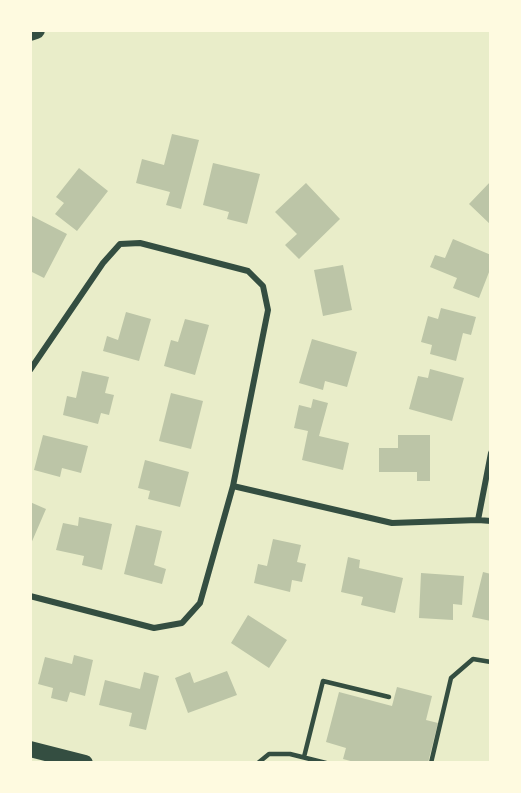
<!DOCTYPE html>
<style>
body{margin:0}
#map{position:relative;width:521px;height:793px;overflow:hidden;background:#e9edc9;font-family:"DM Sans",sans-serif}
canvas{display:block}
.frame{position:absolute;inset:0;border:32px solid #fefae0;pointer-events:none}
</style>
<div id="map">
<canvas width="521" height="793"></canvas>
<div class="frame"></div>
</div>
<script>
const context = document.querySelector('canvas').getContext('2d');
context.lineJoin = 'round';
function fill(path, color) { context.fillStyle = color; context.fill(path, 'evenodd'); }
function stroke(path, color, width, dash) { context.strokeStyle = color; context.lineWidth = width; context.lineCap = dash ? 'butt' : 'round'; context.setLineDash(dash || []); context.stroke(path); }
const building = new Path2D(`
 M 172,134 L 199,140 L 181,209 L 166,205 L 170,192 L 136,183 L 142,159 L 164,165 Z
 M 213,163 L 260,174 L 247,224 L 227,219 L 229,212 L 203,205 Z
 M 79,168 L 108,191 L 77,231 L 55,214 L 64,203 L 56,197 Z
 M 491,181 L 491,225 L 469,204 Z
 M 306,183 L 340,219 L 299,259 L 285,245 L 297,234 L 275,212 Z
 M 30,215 L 67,234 L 44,278 L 30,271 Z
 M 453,239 L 491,255 L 491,267 L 479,298 L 453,288 L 457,278 L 430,267 L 435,255 L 445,258 Z
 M 343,265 L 352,310 L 323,316 L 314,270 Z
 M 441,308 L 476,317 L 471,335 L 463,333 L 456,361 L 430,354 L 432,345 L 421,342 L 428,316 L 438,319 Z
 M 126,312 L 151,319 L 139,361 L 103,351 L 107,336 L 118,340 Z
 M 185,319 L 209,325 L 195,375 L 164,366 L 171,340 L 178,342 Z
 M 312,339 L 357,352 L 347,387 L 325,381 L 323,390 L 299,383 Z
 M 430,369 L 464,378 L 452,421 L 409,409 L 418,376 L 428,378 Z
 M 82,371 L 109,377 L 105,393 L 114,395 L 109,415 L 101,413 L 98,424 L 63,415 L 67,396 L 76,398 Z
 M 171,393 L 203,401 L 191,449 L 159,441 Z
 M 313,399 L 328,403 L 319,436 L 349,443 L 343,470 L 302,460 L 308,431 L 294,428 L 299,405 L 311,408 Z
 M 43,435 L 88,446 L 81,473 L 62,468 L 60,477 L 34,470 Z
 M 398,435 L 430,435 L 430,481 L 417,481 L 417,472 L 379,472 L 379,448 L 398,448 Z
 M 145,460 L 189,472 L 180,507 L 148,499 L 150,491 L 138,488 Z
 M 30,502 L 46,509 L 30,546 Z
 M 79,517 L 112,524 L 102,570 L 82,565 L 84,556 L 56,550 L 63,523 L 78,526 Z
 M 136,525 L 162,531 L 154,565 L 166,569 L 162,584 L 124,574 Z
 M 273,539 L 301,545 L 297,562 L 306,564 L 302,582 L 292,580 L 290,592 L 254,583 L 258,564 L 267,566 Z
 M 348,557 L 360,560 L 359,568 L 403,578 L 395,613 L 361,605 L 363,597 L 341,592 Z
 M 483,572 L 491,574 L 491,621 L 472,617 Z
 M 421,573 L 464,576 L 462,605 L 453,604 L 453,620 L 419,618 Z
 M 248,615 L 287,640 L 269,668 L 231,643 Z
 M 74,655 L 93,660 L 85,696 L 70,692 L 67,702 L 51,698 L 53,688 L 38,684 L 45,657 L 72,664 Z
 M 227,671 L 237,695 L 188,713 L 175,678 L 190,672 L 194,683 Z
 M 144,672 L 159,676 L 146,730 L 129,726 L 132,713 L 99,705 L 105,680 L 140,689 Z
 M 397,687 L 432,696 L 426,720 L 438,723 L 428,763 L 358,763 L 343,759 L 346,748 L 326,742 L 339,692 L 392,706 Z`);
const service = new Path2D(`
 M 304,757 L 323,681 L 389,697
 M 258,763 L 269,754 L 290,754 L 326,763
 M 431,763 L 451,678 L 473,659 L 491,662`);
const minor = new Path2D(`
 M 30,370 L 103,263 L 120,244 L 140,243 L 248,271 L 263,286 L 268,310 L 233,486 L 200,603 L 182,623 L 154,628 L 30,596
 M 233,486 L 392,523 L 478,520 L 491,521
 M 478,520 L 491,453`);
const trunk = new Path2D(`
 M 30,749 L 85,763`);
const motorway = new Path2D(`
 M 30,32 L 36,30`);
fill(building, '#bcc5a7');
stroke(service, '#344e41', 4.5);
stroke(minor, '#344e41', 6);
stroke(trunk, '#344e41', 16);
stroke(motorway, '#344e41', 18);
</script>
